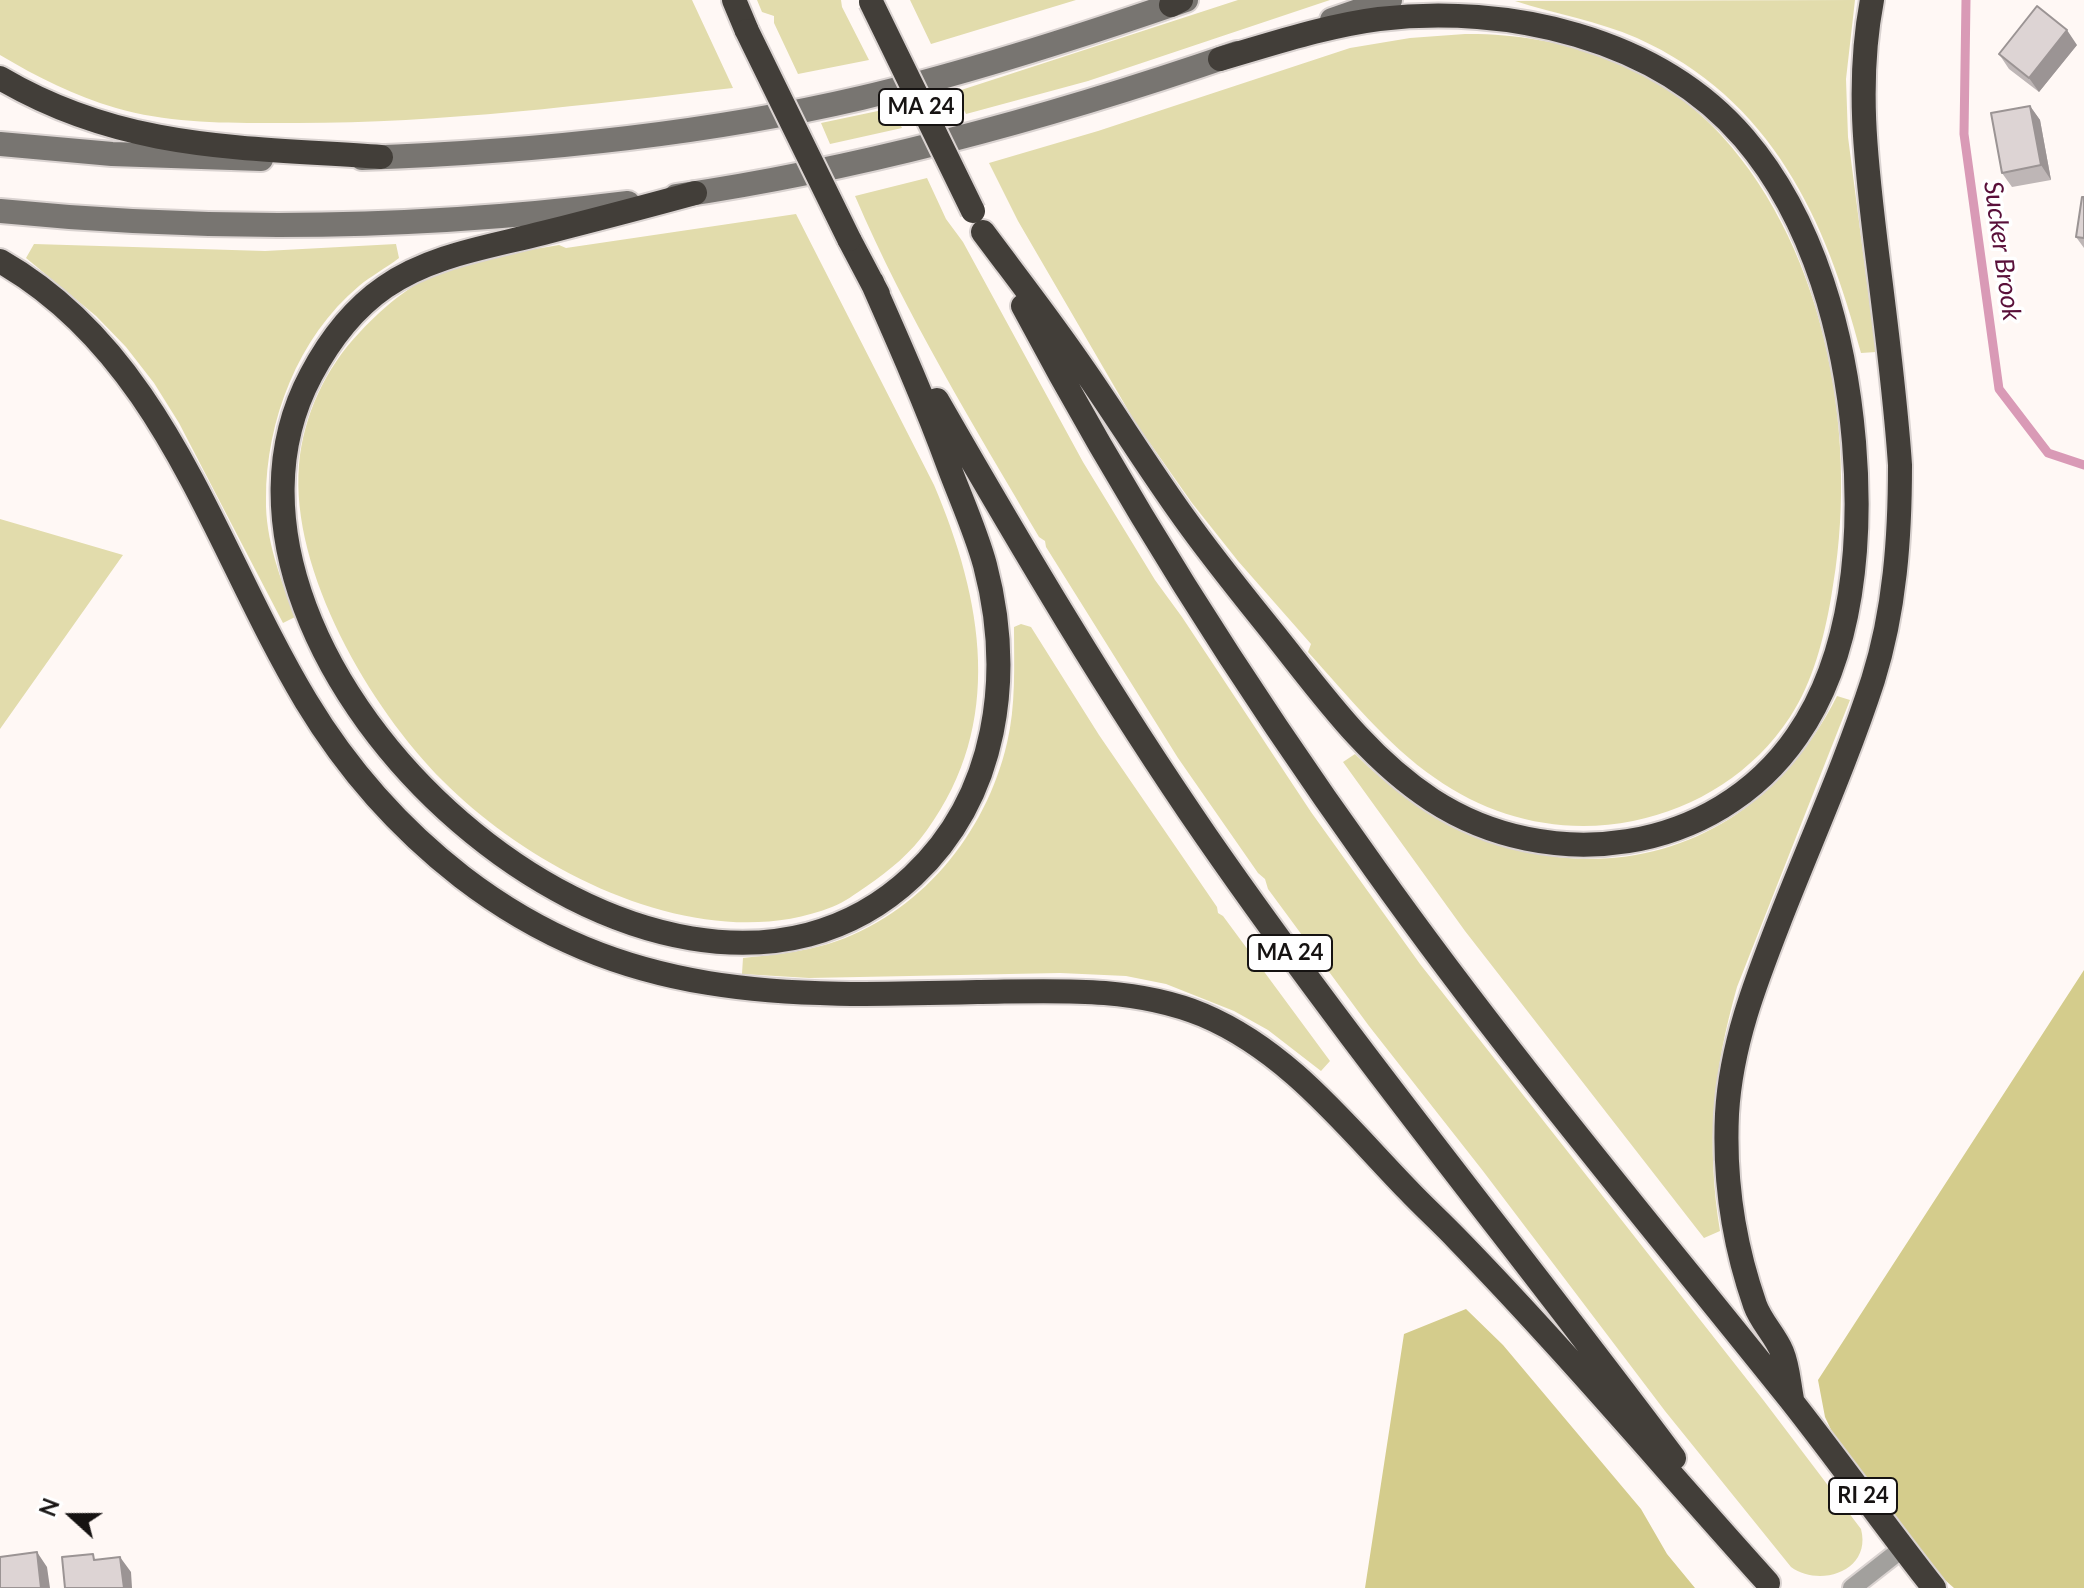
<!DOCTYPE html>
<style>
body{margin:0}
#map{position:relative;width:2084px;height:1588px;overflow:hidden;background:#fff8f5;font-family:Lato,sans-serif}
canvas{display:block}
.north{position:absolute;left:32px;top:1476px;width:80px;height:80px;-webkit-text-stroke:6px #fff;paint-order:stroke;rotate:291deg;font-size:22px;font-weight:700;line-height:32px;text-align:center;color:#161312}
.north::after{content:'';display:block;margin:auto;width:28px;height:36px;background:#161312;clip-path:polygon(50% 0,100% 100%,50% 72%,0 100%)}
</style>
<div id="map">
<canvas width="2084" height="1588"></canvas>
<div class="north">N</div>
</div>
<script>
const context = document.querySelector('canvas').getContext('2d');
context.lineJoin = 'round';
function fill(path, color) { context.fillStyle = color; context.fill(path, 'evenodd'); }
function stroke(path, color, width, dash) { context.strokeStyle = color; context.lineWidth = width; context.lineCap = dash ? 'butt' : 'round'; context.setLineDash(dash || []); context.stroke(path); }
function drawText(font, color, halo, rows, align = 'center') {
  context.font = font + ' Lato,sans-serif'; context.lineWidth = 7; context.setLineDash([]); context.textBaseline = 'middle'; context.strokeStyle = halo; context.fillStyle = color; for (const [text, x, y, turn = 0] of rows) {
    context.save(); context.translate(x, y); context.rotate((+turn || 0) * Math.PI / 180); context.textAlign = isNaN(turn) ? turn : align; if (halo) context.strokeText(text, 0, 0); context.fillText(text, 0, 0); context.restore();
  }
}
const green = new Path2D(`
 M 0,0 L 692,0 L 733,88 C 584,105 435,124 285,123 C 229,123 171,124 116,108 C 75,96 37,77 0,55 Z
 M 757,0 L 841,0 L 842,7 L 869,60 L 798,74 L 774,23 L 774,16 L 762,12 Z
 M 910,0 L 1076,0 L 931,44 Z
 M 1238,0 L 1330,0 L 1088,81 L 966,114 L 955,92 Z
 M 1855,0 L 1846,79 L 1848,137 L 1876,352 L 1861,353 C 1826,219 1772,99 1637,38 C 1598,21 1556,14 1515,1 Z
 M 1465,34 C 1558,33 1657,64 1721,135 C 1829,253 1860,445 1831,598 C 1824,638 1813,682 1790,717 C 1754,772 1697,808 1633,821 C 1563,835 1493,819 1435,778 C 1386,744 1348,696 1308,652 L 1311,644 L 1238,561 L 1192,503 L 1135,422 L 1018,221 L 989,163 L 1098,131 L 1350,48 L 1410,38 Z
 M 892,108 L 902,128 L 830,144 L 821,123 Z
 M 927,178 L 946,219 L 963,242 L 1083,462 L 1155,580 L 1182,617 L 1311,812 L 1420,964 L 1764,1401 L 1861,1529 C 1872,1571 1820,1588 1791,1567 L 1665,1411 L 1483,1171 L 1369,1026 L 1268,889 L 1265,879 L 1258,873 L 1178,758 L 1046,547 L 1045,541 L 1039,537 C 974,426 906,315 855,196 Z
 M 796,214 L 934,485 C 983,600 1005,723 927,830 C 911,853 890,870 867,886 C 855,894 845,902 832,907 C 703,958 534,873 443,781 C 370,708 290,571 299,465 C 303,416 326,367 360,332 C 386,304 417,279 453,266 C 487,254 524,251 559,245 L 566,248 Z
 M 34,244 L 265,251 L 396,244 L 399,258 C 386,268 371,276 359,286 C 298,337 266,421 266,499 C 265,539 281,580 295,617 L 283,623 L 179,423 L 154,383 L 126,347 L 96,316 L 26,258 Z
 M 0,519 L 123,555 L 0,729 Z
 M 1021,624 L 1031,627 L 1099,735 L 1217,907 L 1218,913 L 1223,916 L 1330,1061 L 1321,1071 L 1268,1030 L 1234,1011 L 1166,984 L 1126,976 L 1060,973 L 809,978 L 742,974 L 743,958 C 772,955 800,952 828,944 C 919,916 986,834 1007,743 C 1016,706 1014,666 1014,627 Z
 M 1837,696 L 1850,700 L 1737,987 C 1713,1072 1706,1143 1720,1231 L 1704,1238 L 1465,931 L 1343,762 L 1355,754 C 1506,905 1735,899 1837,696 Z`);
const forest = new Path2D(`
 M 2084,970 L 2084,1588 L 1954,1588 L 1913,1552 L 1841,1451 L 1825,1417 L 1818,1380 Z
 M 1466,1309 L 1503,1345 L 1641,1509 L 1667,1554 L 1695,1588 L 1365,1588 L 1404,1334 Z`);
const stream = new Path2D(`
 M 1966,0 L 1964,134 L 1999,389 L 2048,453 L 2084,465`);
const lane = new Path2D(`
 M 1852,1588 L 1903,1548`);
const secondary = new Path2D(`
 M 1332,20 L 1390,0
 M 0,144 L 112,154 L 261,159
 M 362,158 C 528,152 698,136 861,98 C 971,72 1079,37 1186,0
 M 676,196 C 867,168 1055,116 1237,53
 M 0,211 C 209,232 420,229 628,203`);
const highway = new Path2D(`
 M 734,0 L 747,31
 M 1171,5 L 1181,0
 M 0,78 C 124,151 242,147 381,157
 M 695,193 C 644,207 594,220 543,233 C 489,247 431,255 385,287 C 353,309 329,341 311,375 C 158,661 661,1114 913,876 C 998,796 1014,675 985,565 C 976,532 961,499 949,467 C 926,404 899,343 872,282
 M 983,232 C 1018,279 1054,325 1087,374 C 1120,422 1151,472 1185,519 C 1215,561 1247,600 1279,640 C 1325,698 1368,758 1432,800 C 1549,876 1715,855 1797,736 C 1854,654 1862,539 1854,442 C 1845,337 1815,221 1744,138 C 1657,37 1507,4 1379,19 C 1325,26 1272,44 1220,59
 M 849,239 L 878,294
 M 0,261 C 165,355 214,548 306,701 C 347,769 399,828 462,877 C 625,1002 787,997 981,992 C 1055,991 1132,986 1203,1015 C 1288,1051 1345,1125 1408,1190 C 1424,1207 1442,1223 1458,1240 C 1565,1350 1665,1469 1768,1583
 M 1023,306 C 1127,502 1246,689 1375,869 C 1505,1052 1650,1224 1790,1399 C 1839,1461 1885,1526 1934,1588
 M 937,400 C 1022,548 1109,695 1206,836 C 1354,1050 1519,1250 1674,1458
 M 1792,1399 C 1789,1384 1788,1366 1782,1352 C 1775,1335 1761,1322 1755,1305 C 1734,1245 1724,1178 1727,1114 C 1731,1044 1756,981 1781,917 C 1812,838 1847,760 1873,680 C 1895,610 1900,537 1900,465 C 1895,391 1885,318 1876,245 C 1866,162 1856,83 1872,0`);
const highwayBridge = new Path2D(`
 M 871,2 L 973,211
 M 747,31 L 849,239`);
const wall = new Path2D(`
 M 2077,45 L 2039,92 L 2009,69 L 1999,54 Z
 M 2030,106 L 2040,120 L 2051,180 L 2012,187 L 2002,173 Z
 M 2084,197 L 2084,248 L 2076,237 Z`);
const shadedWall = new Path2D(`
 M 2067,30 L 2077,45 L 2039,92 L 2029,78 Z
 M 2030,106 L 2040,120 L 2051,180 L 2041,165 Z
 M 37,1552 L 47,1567 L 50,1588 L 41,1588 Z
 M 120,1557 L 131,1572 L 132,1588 L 124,1588 Z`);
const building = new Path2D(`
 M 2037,6 L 2067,30 L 2029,78 L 1999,54 Z
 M 2030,106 L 2041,165 L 2002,173 L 1991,113 Z
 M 2082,197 L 2084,197 L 2084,238 L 2076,237 Z
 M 37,1552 L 41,1588 L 0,1588 L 0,1557 Z
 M 93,1554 L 94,1560 L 120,1557 L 124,1588 L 65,1588 L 62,1557 Z`);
const shields = [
 [921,107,84],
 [1290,953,84],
 [1863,1496,68]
];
const shieldNames = [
 ["MA 24",921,107],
 ["MA 24",1290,953],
 ["RI 24",1863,1496]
];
const waterNames = [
 ["Sucker Brook",2002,251,82]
];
fill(green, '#e2dcac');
fill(forest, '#d4cc8c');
stroke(stream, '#d99ab6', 9);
stroke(lane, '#dad3d1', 22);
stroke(secondary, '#dad3d1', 28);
stroke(highway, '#dad3d1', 28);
stroke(lane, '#a2a09d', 18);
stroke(secondary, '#787571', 24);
stroke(highway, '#423e39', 24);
stroke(highwayBridge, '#dad3d1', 28, []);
stroke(highwayBridge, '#423e39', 24);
fill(wall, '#beb6b6');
fill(shadedWall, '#9b9494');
fill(building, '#ddd4d4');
stroke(building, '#9b9494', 2);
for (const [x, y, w] of shields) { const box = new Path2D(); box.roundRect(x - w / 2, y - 18, w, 36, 6); context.fillStyle = '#fff'; context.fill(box); stroke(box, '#161312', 2); }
drawText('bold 22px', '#161312', null, shieldNames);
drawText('italic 26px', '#590f39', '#fff', waterNames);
</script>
